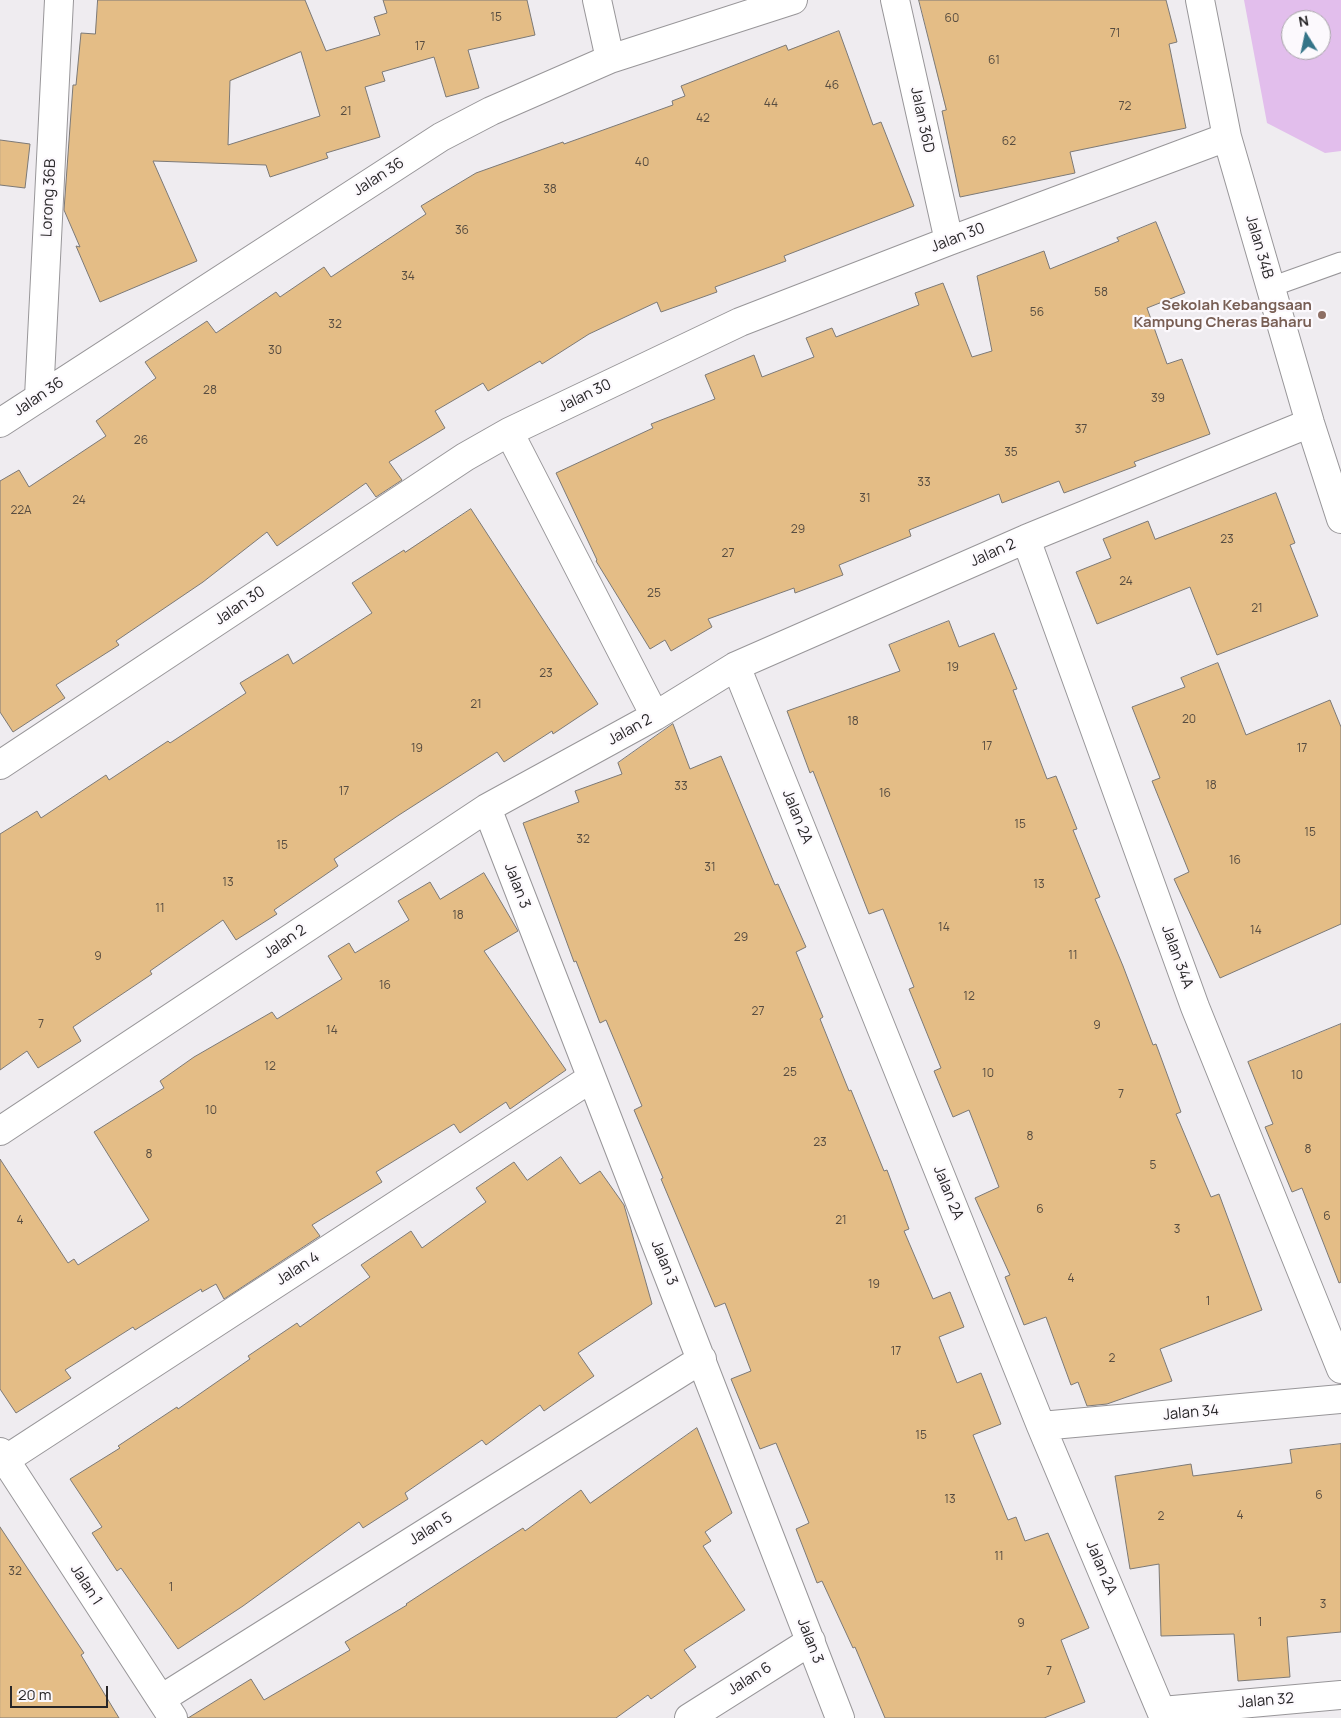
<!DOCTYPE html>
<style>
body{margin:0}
#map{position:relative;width:1341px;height:1718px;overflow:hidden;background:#efecf0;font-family:Manrope,sans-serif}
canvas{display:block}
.north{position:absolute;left:1281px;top:10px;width:50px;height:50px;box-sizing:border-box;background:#fcf9fd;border:1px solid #a7a5a8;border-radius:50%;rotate:350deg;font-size:14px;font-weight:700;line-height:20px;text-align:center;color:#282628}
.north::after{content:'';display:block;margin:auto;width:18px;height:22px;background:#347488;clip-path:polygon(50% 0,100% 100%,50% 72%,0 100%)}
.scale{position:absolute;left:10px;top:1686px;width:98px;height:22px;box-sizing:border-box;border:2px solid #282628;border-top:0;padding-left:6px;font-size:15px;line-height:18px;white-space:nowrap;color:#282628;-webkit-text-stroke:4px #fcf9fd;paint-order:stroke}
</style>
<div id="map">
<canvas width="1341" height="1718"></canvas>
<div class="north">N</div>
<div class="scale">20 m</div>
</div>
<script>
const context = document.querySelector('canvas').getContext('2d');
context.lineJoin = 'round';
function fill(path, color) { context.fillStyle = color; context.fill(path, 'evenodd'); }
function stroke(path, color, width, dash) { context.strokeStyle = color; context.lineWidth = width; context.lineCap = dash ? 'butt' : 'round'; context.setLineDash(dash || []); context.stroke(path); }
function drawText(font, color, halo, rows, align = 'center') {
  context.font = font + ' Manrope,sans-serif'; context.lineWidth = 4.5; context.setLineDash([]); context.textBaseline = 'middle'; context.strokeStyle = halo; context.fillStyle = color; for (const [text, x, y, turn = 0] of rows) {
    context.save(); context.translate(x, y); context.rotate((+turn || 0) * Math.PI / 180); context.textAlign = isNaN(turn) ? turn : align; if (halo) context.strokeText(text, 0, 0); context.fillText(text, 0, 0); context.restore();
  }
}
const green = new Path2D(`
 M 1244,0 L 1341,0 L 1341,151 L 1325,153 L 1267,123 ZM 1291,20 L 1321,20 L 1321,50 L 1291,50 Z`);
const building = new Path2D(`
 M 98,0 L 305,0 L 326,51 L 380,35 L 374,17 L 387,13 L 383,0 L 527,0 L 535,35 L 468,50 L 479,88 L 446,97 L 434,57 L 382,72 L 385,81 L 365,87 L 380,137 L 326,153 L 328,158 L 270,177 L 266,165 L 153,161 L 197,261 L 100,302 L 76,246 L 80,247 L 64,210 L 73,85 L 76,85 L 81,33 L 95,34 ZM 301,52 L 320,116 L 228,145 L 230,81 Z
 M 919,0 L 1166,0 L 1177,42 L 1169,44 L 1186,128 L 1070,152 L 1075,173 L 960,197 L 942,111 L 946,110 Z
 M 839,31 L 873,125 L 881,122 L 914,206 L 784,256 L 786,261 L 715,287 L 717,292 L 661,312 L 657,302 L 589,334 L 542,364 L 540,361 L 488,391 L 483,383 L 435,411 L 445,428 L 389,462 L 402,480 L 376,497 L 366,483 L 277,546 L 267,532 L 203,582 L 116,641 L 119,645 L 56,685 L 65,698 L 13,732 L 0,712 L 0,481 L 19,470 L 29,487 L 106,436 L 96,421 L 156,378 L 145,362 L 207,321 L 216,333 L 276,292 L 280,297 L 324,267 L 331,277 L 426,214 L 421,206 L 476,173 L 563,142 L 564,144 L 673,105 L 672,101 L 685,96 L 681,86 L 786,45 L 788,50 Z
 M 0,140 L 30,144 L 25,188 L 0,185 Z
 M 1156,222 L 1185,293 L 1147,308 L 1167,364 L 1182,359 L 1210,434 L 1134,462 L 1136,466 L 1064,493 L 1059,481 L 1002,503 L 999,494 L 909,530 L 911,536 L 839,565 L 843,575 L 795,593 L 794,588 L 708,619 L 712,627 L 671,651 L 665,640 L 650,649 L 596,561 L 597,560 L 556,473 L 653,428 L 651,424 L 715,399 L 705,375 L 754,355 L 762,377 L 814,357 L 806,338 L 832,328 L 836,337 L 919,305 L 915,293 L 943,283 L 972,357 L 992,351 L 977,276 L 1044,251 L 1050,269 L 1119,241 L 1117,238 Z
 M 1276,493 L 1295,543 L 1290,545 L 1318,616 L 1217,655 L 1190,587 L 1097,624 L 1076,572 L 1111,558 L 1103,539 L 1148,521 L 1155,539 Z
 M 471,509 L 598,704 L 553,734 L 552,731 L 504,762 L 497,752 L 399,815 L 334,859 L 338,866 L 274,910 L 277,914 L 236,940 L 223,920 L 150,971 L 152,974 L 73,1027 L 81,1041 L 38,1068 L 27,1051 L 0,1070 L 0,834 L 37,811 L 41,818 L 106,775 L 109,780 L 168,741 L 170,743 L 246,693 L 240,683 L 288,654 L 293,664 L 372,613 L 352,583 L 404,550 L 405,552 Z
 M 949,621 L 959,647 L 994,633 L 1017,689 L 1013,690 L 1047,779 L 1056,776 L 1077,829 L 1073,830 L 1100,897 L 1095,899 L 1123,966 L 1153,1045 L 1156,1044 L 1181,1112 L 1176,1114 L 1211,1197 L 1219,1194 L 1262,1310 L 1160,1349 L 1172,1381 L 1107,1404 L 1087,1406 L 1078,1382 L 1071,1385 L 1046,1317 L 1024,1325 L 1005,1277 L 1010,1275 L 975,1198 L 999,1187 L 969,1110 L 953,1117 L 934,1071 L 941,1068 L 909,989 L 914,987 L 883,909 L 869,914 L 813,771 L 810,773 L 787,711 L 900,671 L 889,645 Z
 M 1218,663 L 1246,735 L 1330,700 L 1341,727 L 1341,924 L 1220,978 L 1174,879 L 1189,872 L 1152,781 L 1160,778 L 1132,707 L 1185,687 L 1181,678 Z
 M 673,724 L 690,769 L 721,756 L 775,885 L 778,884 L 806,947 L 796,952 L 823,1017 L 820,1019 L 849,1091 L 851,1090 L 884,1171 L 887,1170 L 909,1229 L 904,1231 L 933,1299 L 950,1292 L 964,1327 L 939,1337 L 957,1383 L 981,1373 L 1001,1424 L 973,1435 L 1008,1520 L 1016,1517 L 1025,1541 L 1048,1533 L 1089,1628 L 1061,1640 L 1085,1702 L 1044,1718 L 885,1718 L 855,1647 L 853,1648 L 822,1581 L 817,1583 L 796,1529 L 809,1523 L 776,1443 L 760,1449 L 731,1379 L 751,1371 L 725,1303 L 715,1307 L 661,1179 L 663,1178 L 634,1110 L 642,1106 L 606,1020 L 600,1023 L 576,961 L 574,962 L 523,823 L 579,802 L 575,791 L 622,774 L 618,763 Z
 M 484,873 L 518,931 L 484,951 L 566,1070 L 510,1109 L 506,1102 L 460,1133 L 454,1124 L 376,1172 L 382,1182 L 312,1225 L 320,1236 L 224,1299 L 216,1284 L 202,1292 L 201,1289 L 135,1330 L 133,1327 L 65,1370 L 71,1378 L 16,1413 L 0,1389 L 0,1159 L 68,1263 L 74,1259 L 78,1265 L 149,1220 L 94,1132 L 164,1088 L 160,1081 L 194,1057 L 272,1012 L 277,1019 L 342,979 L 328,956 L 349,943 L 355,953 L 409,920 L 398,901 L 430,882 L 440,899 Z
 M 1341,1024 L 1341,1282 L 1339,1283 L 1302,1188 L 1292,1192 L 1265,1127 L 1273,1124 L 1248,1062 Z
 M 561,1157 L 580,1184 L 600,1171 L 624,1205 L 652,1304 L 578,1353 L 594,1376 L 544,1411 L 540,1405 L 486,1445 L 482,1440 L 405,1493 L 408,1499 L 363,1528 L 359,1522 L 243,1606 L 178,1649 L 121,1568 L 117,1571 L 92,1533 L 102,1527 L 70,1479 L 120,1448 L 118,1446 L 177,1407 L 178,1409 L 250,1359 L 248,1356 L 297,1323 L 300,1327 L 370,1277 L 361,1265 L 411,1231 L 422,1248 L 486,1202 L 476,1188 L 514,1162 L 527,1180 Z
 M 697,1428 L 732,1513 L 705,1532 L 711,1541 L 703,1546 L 745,1610 L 684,1650 L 696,1667 L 651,1699 L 648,1695 L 616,1718 L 188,1718 L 251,1679 L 264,1700 L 350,1650 L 345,1642 L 407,1605 L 406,1604 L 523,1528 L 525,1531 L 581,1490 L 590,1503 Z
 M 1341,1444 L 1341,1632 L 1287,1637 L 1290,1677 L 1238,1681 L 1234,1634 L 1161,1636 L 1159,1564 L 1130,1569 L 1115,1476 L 1191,1464 L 1193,1476 L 1292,1463 L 1290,1450 Z
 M 0,1527 L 84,1653 L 81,1655 L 119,1718 L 0,1718 Z`);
const lane = new Path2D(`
 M 1271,287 L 1341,262`);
const street = new Path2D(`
 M 597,0 L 610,59
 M 895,0 L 949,241
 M 1200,0 L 1227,137 L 1310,423 L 1341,519
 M 39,397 L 59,0
 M 0,423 L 441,137 L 491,111 L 610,59 L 793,0
 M 509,432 L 655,716
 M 1026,539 L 1195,1007 L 1341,1369
 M 736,666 L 1041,1426 L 1164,1718
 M 0,765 L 465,457 L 509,432 L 740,322 L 949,241 L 1227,137
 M 487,808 C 603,1112 724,1414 840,1718
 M 0,1131 L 487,808 L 655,716 L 736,666 L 1026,539 L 1310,423
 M 1041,1426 L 1341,1399
 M 0,1452 L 173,1718
 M 5,1460 L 590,1079
 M 161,1699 L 702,1359
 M 1162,1711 L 1341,1695
 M 689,1718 L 811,1641`);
const markers = [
 [1322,315,5,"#8d6e63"]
];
const numberNames = [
 ["15",496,18],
 ["60",952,19],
 ["71",1115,34],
 ["17",420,47],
 ["61",994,61],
 ["46",832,86],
 ["44",771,104],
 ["72",1125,107],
 ["21",346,112],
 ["42",703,119],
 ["62",1009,142],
 ["40",642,163],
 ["38",550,190],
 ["36",462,231],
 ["34",408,277],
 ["58",1101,293],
 ["56",1037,313],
 ["32",335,325],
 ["30",275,351],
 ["28",210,391],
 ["39",1158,399],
 ["37",1081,430],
 ["26",141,441],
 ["35",1011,453],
 ["33",924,483],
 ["31",865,499],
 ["24",79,501],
 ["22A",21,511],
 ["29",798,530],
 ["23",1227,540],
 ["27",728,554],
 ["24",1126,582],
 ["25",654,594],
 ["21",1257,609],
 ["19",953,668],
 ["23",546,674],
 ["21",476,705],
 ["20",1189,720],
 ["18",853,722],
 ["17",987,747],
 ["19",417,749],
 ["17",1302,749],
 ["18",1211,786],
 ["33",681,787],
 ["17",344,792],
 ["16",885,794],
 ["15",1020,825],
 ["15",1310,833],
 ["32",583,840],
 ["15",282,846],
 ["16",1235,861],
 ["31",710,868],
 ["13",228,883],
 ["13",1039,885],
 ["11",160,909],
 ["18",458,916],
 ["14",944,928],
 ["14",1256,931],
 ["29",741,938],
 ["11",1073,956],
 ["9",98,957],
 ["16",385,986],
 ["12",969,997],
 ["27",758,1012],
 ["7",41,1025],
 ["9",1097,1026],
 ["14",332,1031],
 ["12",270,1067],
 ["25",790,1073],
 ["10",988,1074],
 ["10",1297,1076],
 ["7",1121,1095],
 ["10",211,1111],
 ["8",1030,1137],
 ["23",820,1143],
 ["8",1308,1150],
 ["8",149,1155],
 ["5",1153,1166],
 ["6",1040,1210],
 ["6",1327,1217],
 ["4",20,1221],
 ["21",841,1221],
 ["3",1177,1230],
 ["4",1071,1279],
 ["19",874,1285],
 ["1",1208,1302],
 ["17",896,1352],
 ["2",1112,1359],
 ["15",921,1436],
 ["6",1319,1496],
 ["13",950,1500],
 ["4",1240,1516],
 ["2",1161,1517],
 ["11",999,1557],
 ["32",15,1572],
 ["1",171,1588],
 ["3",1323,1605],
 ["1",1260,1623],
 ["9",1021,1624],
 ["7",1049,1672]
];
const streetNames = [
 ["Jalan 36D",922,120,78],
 ["Jalan 36",379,177,-33],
 ["Lorong 36B",49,198,-87],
 ["Jalan 30",958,238,-21],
 ["Jalan 34B",1259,247,74],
 ["Jalan 30",585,396,-26],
 ["Jalan 36",39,397,-34],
 ["Jalan 2",993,553,-24],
 ["Jalan 30",240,606,-34],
 ["Jalan 2",630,730,-29],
 ["Jalan 2A",797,817,68],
 ["Jalan 3",517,886,69],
 ["Jalan 2",285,942,-34],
 ["Jalan 34A",1177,957,70],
 ["Jalan 2A",948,1193,68],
 ["Jalan 3",664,1263,68],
 ["Jalan 4",298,1269,-33],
 ["Jalan 34",1191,1413,-5],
 ["Jalan 5",431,1529,-32],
 ["Jalan 2A",1101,1568,67],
 ["Jalan 1",86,1585,57],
 ["Jalan 3",810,1641,69],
 ["Jalan 6",750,1679,-32],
 ["Jalan 32",1266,1701,-5]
];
const educationNames = [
 ["Sekolah Kebangsaan",1312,306],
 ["Kampung Cheras Baharu",1312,323]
];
fill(green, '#e2beec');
fill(building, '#e4bd86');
stroke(building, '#7c7976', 1);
stroke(lane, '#989699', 21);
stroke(street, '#989699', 30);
stroke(lane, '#fff', 19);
stroke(street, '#fff', 28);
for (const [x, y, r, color] of markers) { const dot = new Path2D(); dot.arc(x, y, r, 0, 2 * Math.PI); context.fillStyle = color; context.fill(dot); stroke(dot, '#fcf9fd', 2); }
drawText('12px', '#574c40', null, numberNames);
drawText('15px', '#282628', '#fcf9fd', streetNames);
drawText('bold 15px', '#785e54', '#fcf9fd', educationNames, 'right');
</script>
